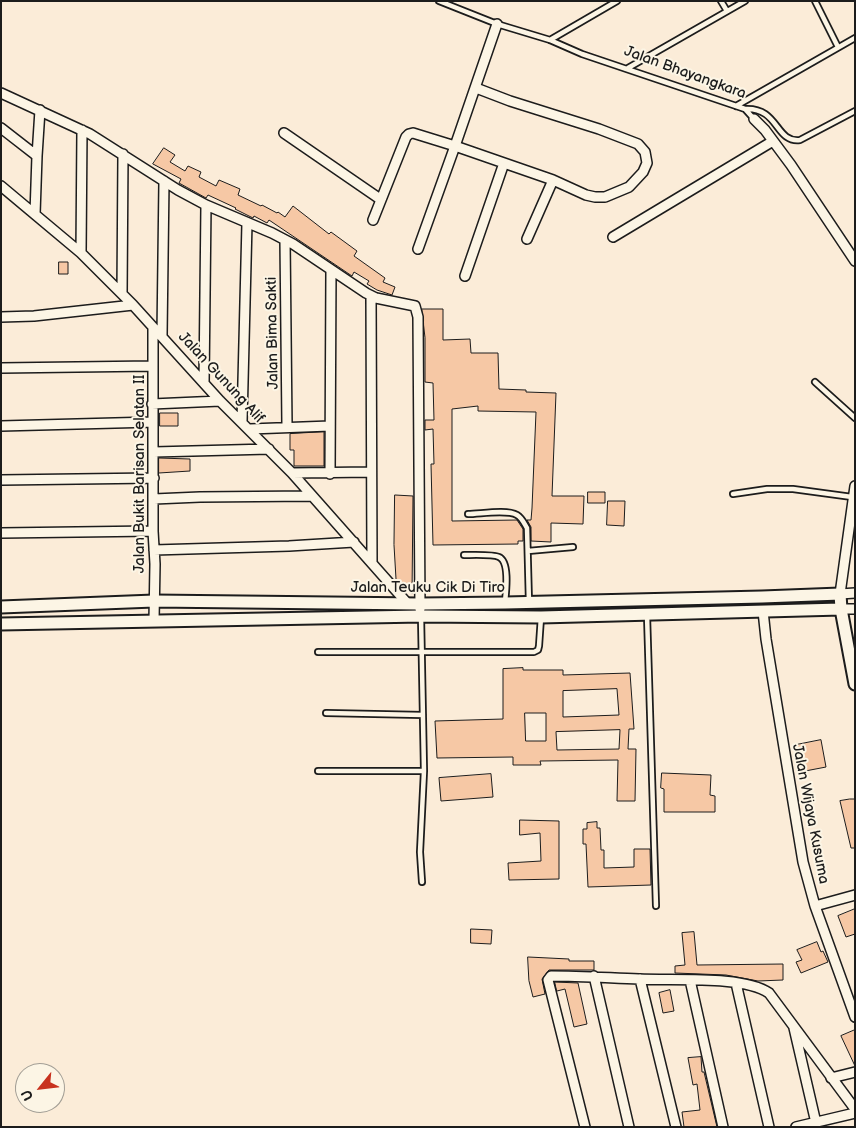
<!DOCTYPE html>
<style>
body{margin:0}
#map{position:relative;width:856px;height:1128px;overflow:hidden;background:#fbecd8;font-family:"Balsamiq Sans",sans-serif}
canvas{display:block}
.frame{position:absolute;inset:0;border:2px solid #1c1c1c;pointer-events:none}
.north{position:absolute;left:15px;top:1063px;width:50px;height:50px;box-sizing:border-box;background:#fcf5e5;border:1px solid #a29e95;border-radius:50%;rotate:241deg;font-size:14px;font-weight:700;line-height:20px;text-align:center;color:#1c1c1c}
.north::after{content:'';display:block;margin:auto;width:18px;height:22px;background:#c8321e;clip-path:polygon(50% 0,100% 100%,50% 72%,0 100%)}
</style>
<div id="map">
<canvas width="856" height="1128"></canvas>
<div class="frame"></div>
<div class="north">U</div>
</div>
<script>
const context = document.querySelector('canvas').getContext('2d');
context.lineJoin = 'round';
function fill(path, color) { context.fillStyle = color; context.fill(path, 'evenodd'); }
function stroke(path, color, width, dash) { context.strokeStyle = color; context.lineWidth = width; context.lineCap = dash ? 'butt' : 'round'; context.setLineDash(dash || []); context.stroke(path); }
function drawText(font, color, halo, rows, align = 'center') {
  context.font = font + ' "Balsamiq Sans",sans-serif'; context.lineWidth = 4; context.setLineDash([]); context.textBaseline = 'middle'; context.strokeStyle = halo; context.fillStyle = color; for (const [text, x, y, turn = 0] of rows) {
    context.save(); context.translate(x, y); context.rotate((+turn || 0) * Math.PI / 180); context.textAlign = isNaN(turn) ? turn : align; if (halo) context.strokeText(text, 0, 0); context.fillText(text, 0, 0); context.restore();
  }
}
const building = new Path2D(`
 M 164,148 L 175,155 L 170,162 L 185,171 L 188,166 L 201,172 L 199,177 L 216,186 L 219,180 L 240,189 L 238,195 L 261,206 L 262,205 L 277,213 L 278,212 L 285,217 L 293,206 L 329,234 L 331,232 L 357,251 L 354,256 L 385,278 L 383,282 L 395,287 L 392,295 L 377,290 L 367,284 L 369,281 L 354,272 L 352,276 L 269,220 L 267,223 L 254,216 L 253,218 L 235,209 L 236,208 L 208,195 L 206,198 L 179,183 L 181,179 L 153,164 Z
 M 59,262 L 68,262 L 68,274 L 59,274 Z
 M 422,309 L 443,309 L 443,340 L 470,339 L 471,353 L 498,353 L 499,389 L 526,390 L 526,392 L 556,393 L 552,496 L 584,496 L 583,524 L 551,523 L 551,542 L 531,541 L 531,527 L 527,520 L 531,520 L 532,508 L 536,412 L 478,411 L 478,406 L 452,409 L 452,521 L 517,520 L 523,529 L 523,541 L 518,541 L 518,544 L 433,545 L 431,464 L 434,464 L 433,429 L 425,430 L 425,420 L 434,420 L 433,383 L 425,382 L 425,338 Z
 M 160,413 L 178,413 L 178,426 L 160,426 Z
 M 324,432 L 324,466 L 294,466 L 294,450 L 290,450 L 290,434 Z
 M 159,458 L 190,459 L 190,471 L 159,473 Z
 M 588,492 L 605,492 L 605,503 L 588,503 Z
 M 395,495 L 413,496 L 412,594 L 396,579 L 394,545 Z
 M 608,501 L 625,501 L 624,526 L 607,525 Z
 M 523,668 L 523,670 L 563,670 L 563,675 L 630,673 L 634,729 L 629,729 L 628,749 L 636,749 L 635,801 L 617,801 L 618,760 L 540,761 L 541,765 L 513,765 L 513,757 L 437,758 L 435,721 L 503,719 L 503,669 ZM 617,689 L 619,715 L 563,717 L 563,691 ZM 525,713 L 546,713 L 546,741 L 526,741 ZM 620,730 L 619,749 L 557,750 L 556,732 Z
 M 821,740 L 826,767 L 800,772 L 796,745 Z
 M 662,773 L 711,775 L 710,795 L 715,796 L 715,812 L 664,812 L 664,789 L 661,788 Z
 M 491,774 L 493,797 L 441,801 L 439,778 Z
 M 850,799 L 855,799 L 855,848 L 851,848 L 840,801 Z
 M 520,820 L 559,821 L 559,879 L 509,880 L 508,863 L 541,861 L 540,833 L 520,835 Z
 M 597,822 L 597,828 L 600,828 L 601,850 L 604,850 L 604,868 L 634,867 L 634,849 L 650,849 L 651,885 L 588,887 L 586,844 L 583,844 L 583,829 L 587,829 L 587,823 Z
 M 855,909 L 855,934 L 846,937 L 838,916 Z
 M 471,929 L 492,930 L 491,944 L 471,943 Z
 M 694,932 L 697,965 L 783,964 L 783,980 L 758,981 L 726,975 L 675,973 L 675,966 L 685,965 L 682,933 Z
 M 817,942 L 821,952 L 823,951 L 828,962 L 801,973 L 796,962 L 802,960 L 797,950 Z
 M 528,957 L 569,959 L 569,961 L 594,961 L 594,970 L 549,970 L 542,979 L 545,994 L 533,997 L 529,981 Z
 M 555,982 L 578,983 L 587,1024 L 574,1027 L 565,989 L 557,991 Z
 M 670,990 L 674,1011 L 663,1013 L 659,993 Z
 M 855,1030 L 855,1066 L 841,1036 Z
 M 701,1057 L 702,1072 L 704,1072 L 717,1127 L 684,1127 L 682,1112 L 700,1110 L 697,1084 L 693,1085 L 688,1058 Z`);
const lane = new Path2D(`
 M 439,1 L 497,24 L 550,40 L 582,54 L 745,109 L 754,119
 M 721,1 L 727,11
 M 815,1 L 838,47
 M 550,40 L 617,1
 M 628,68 L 745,1
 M 736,106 L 855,38
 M 745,109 C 779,107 775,143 800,140 L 855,111
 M 815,382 L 855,418
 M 733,494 L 767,489 L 793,489 L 852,497
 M 468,514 C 480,514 507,509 517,515 C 522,518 524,523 527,528 L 529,603
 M 528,551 L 573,547
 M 464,555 C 472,555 493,554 499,557 C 510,562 506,592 505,602
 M 647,615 L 656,906
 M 421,616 L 424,771 L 420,852 L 422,882
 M 318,652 L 534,652 L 538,650 L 539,646 L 541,617
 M 326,713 L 423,715
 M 318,771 L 424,771`);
const street = new Path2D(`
 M 476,88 L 510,101 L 599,129 L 638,144 L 645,152 L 647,163 L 643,172 L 629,187 L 605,197 L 595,197 L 586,195 L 553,180 L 455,146 L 497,24
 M 1,93 L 90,134 L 178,190 L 206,205 L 272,233 L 293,244 L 366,293 L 376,298 L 415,306 L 418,317 L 420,609
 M 754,119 L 765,130 L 791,165 L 855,261
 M 1,128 L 37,156
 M 284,133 L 380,199
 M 1,186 L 81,253 L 133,305 L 220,401 L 292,473 L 407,603
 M 35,214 L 37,156 L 40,110
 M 373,220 L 406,137 L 409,134 L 413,133 L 455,146 L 418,249
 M 613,237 L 773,141
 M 527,239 L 553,180
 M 285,240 L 287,426
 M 81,253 L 82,130
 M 465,276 L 504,163
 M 122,294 L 123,154
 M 371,296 L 372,563
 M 1,317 L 34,316 L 133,305
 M 153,327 L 153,531 L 155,564 L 154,620
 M 162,335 L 164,181
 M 1,368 L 153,366
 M 204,383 L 206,205
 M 152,404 L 220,401
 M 242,421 L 247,223
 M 1,426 L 153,422
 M 250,429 L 330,426
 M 154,452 L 269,449
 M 292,473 L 371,472
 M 330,474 L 331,270
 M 1,480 L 154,478
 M 855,486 L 840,594 L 855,593
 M 154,499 L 200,497 L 312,496
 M 1,533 L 153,531
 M 154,550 L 289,546 L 354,542
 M 841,609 L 855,609
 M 763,611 L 766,639 L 803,862 L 815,906 L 855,1017
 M 815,906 L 855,895
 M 594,976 L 629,1127
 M 640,979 L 676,1127
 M 690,980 L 723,1127
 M 736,983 L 769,1127
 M 794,1028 L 816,1123
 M 831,1078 L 855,1072
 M 585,1127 L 548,980 L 551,976 C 580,976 610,978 639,979 C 672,981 743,975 769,993 L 855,1109
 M 796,1127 L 855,1113`);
const secondary = new Path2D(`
 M 1,607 L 154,601 L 420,604 L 505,603 L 762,597 L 840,594 L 841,609 L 855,684
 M 1,624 L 421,616 L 541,617 L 841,609`);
const streetNames = [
 ["Jalan Bhayangkara",685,73,20],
 ["Jalan Bima Sakti",273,333,-91],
 ["Jalan Gunung Alif",221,378,47],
 ["Jalan Bukit Barisan Selatan II",140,474,-90],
 ["Jalan Teuku Cik Di Tiro",428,588],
 ["Jalan Wijaya Kusuma",810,814,79]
];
fill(building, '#f6c8a5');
stroke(building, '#1c1c1c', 1);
stroke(lane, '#1c1c1c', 8);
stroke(street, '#1c1c1c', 12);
stroke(secondary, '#1c1c1c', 15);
stroke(lane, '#fcf5e5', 4.5);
stroke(street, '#fcf5e5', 9);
stroke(secondary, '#fcf5e5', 11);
drawText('15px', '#1c1c1c', '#fcf5e5', streetNames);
</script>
